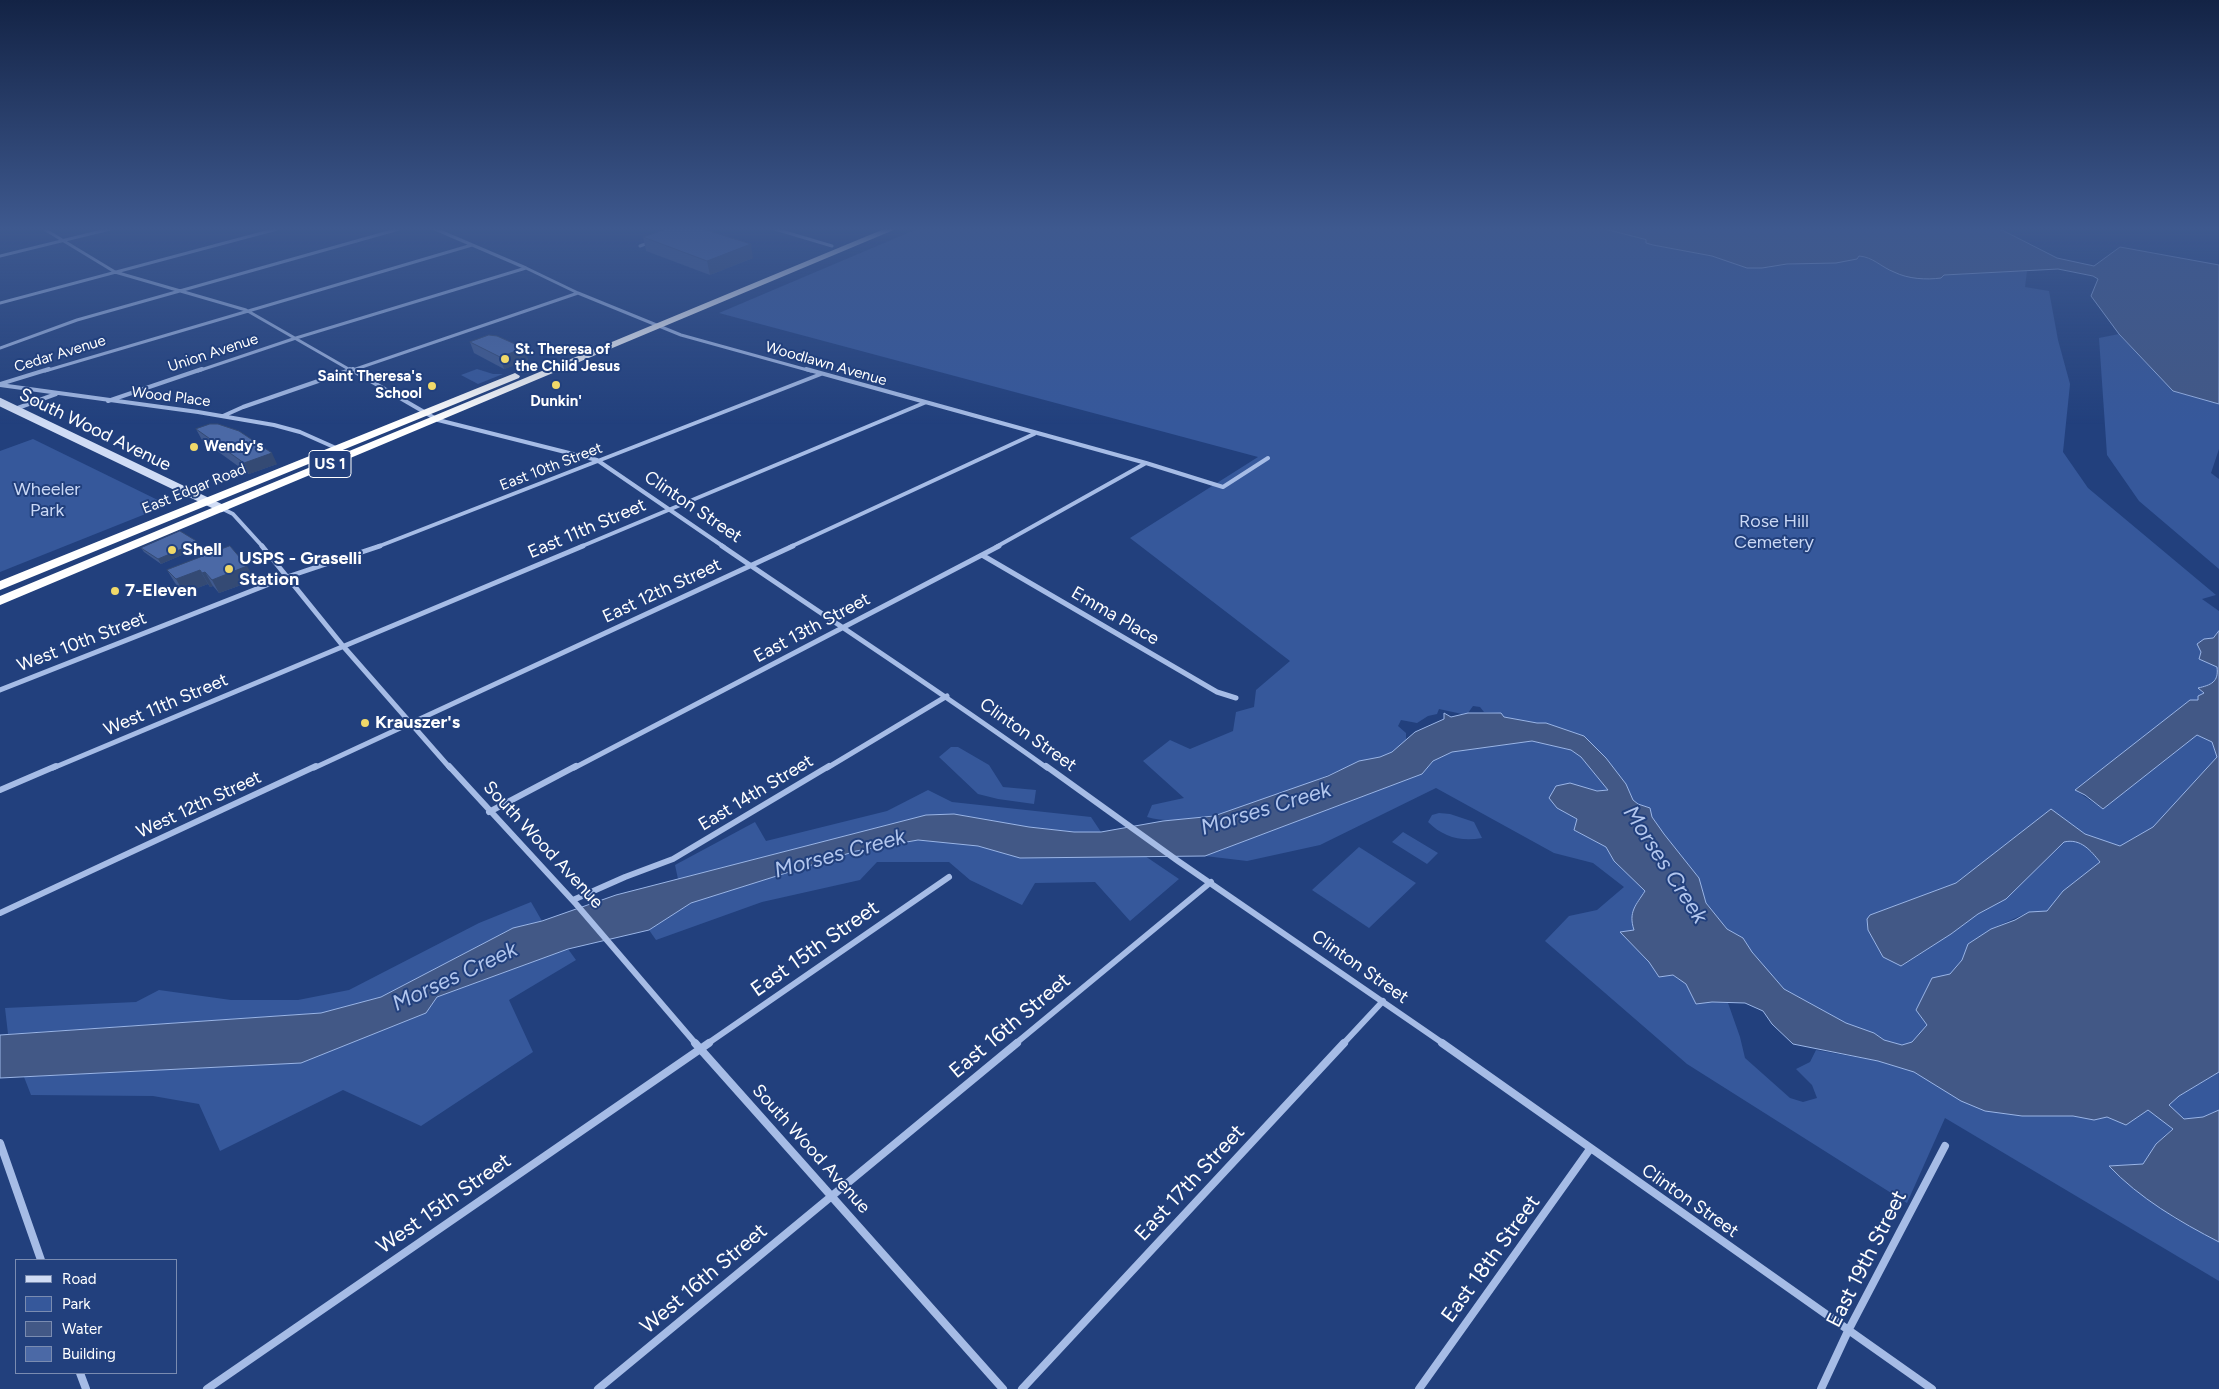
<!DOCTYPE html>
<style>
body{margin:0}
#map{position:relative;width:2219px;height:1389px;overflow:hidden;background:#22407d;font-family:Figtree,sans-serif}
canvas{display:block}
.legend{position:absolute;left:15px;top:1259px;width:162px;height:115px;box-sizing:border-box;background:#22407d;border:1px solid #7a8cb1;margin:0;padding:6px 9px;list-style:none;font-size:15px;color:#fff}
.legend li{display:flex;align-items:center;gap:10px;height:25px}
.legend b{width:25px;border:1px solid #7a8cb1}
</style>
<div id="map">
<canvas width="2219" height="1389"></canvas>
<ul class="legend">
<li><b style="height:6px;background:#d0dcf5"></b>Road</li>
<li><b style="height:14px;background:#36589b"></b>Park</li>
<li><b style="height:14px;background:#425886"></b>Water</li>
<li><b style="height:14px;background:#4b69a6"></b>Building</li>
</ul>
</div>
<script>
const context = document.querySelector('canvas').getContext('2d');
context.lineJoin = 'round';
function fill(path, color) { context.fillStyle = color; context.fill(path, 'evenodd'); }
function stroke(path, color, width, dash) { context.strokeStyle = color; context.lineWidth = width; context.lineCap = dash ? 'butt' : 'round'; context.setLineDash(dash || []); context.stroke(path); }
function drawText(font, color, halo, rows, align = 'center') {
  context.font = font + ' Figtree,sans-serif'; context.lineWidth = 4; context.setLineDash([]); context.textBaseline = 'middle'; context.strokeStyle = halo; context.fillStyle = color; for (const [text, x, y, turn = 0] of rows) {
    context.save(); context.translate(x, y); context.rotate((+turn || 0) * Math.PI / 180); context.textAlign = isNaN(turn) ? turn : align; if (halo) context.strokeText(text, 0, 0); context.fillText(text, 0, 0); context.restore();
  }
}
const green = new Path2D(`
 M 917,229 L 1605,229 L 1647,240 L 1653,245 L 1712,256 L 1747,268 L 1762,268 L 1858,256 C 1869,257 1874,262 1883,266 C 1900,275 1922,280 1941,278 L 1944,275 L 2027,271 L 2025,287 L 2049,291 L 2058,340 L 2070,384 L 2063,452 L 2088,488 L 2216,595 L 2202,599 L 2219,611 L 2219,631 L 2213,639 L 2204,639 L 2199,659 L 2217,667 C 2219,681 2211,685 2198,688 L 2204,694 L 2199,700 L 2190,700 L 2075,790 L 2103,809 L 2197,735 L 2212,742 L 2217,757 L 2153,827 L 2120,846 L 2085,834 L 2051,809 L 1956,883 L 1870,915 L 1868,930 L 1883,957 L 1902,966 L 1951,934 L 1978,914 L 2005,899 L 2064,842 C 2081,838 2092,851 2100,863 L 2063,891 L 2047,911 L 2029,912 L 1991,929 L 1968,944 L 1962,960 L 1950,974 L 1924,997 L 1916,1010 L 1927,1025 L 1912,1042 L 1902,1045 L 1884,1040 L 1874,1033 L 1846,1023 L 1784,989 L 1752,952 L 1743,938 L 1727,929 L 1706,903 L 1699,878 L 1664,834 L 1652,817 L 1650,808 L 1638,804 L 1633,800 L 1626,784 L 1606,758 L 1584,736 L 1546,723 L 1537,723 L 1504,717 L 1501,713 L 1484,712 L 1480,707 L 1473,706 L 1468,713 L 1462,714 L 1439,709 L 1437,714 L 1428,716 L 1417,723 L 1401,720 L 1398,726 L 1406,733 L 1406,741 C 1398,748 1391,754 1380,757 C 1373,759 1365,759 1358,762 C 1305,785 1203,833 1147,817 L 1152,805 L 1184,798 L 1143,761 L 1170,740 L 1190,749 L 1233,731 L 1236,712 L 1254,707 L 1256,690 L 1290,661 L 1130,538 L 1258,457 L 719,313 Z
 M 2119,334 L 2173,391 L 2219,404 L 2219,449 L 2211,473 L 2219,479 L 2219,569 L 2139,501 L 2107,455 L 2099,338 Z
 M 477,369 L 493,374 L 503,374 L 478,384 L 461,375 Z
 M 33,439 L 168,505 L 0,572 L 0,451 Z
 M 1532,741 L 1571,750 L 1581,757 L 1608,790 L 1597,791 L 1587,788 L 1557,808 L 1577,819 L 1574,830 L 1606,847 L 1614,861 L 1646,891 L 1636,904 L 1634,930 L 1620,932 L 1649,962 L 1658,976 L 1673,975 L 1686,984 L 1696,1004 L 1712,1002 L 1728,1003 L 1740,1037 L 1745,1058 L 1790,1098 L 1803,1102 L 1817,1098 L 1812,1085 L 1796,1069 L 1810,1062 L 1816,1050 L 1878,1061 L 1914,1072 L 1936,1084 L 2022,1116 L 2073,1116 L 2094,1120 L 2107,1117 L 2126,1125 L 2148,1110 L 2173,1128 L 2156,1144 L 2143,1164 L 2109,1166 L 2174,1218 L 2219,1242 L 2219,1281 L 1945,1118 L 1907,1203 L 1687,1064 L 1545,941 L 1569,916 L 1597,910 L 1624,887 L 1593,863 L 1554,853 L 1436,788 L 1320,845 L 1247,861 L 1205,856 L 1422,774 L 1433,761 L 1452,752 Z
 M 951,747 L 958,747 L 989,765 L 1003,787 L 1036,790 L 1034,804 L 998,799 L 978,794 L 939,757 Z
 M 928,790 L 952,802 L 1091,817 L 1101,832 L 1074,832 L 1029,827 L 954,814 L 926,815 L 678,879 L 675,865 L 755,822 L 766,841 L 887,811 Z
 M 1439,813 L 1450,814 L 1474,822 L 1482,838 C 1461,842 1443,837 1428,822 L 1432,815 Z
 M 1403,832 L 1438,853 L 1427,864 L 1392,842 Z
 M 918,840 L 978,846 L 1020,858 L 1145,856 L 1179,879 L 1130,921 L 1095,882 L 1035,883 L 1022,905 L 970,880 L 949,862 L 877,862 L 860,880 L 762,902 L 656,940 L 649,930 L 691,903 L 856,851 Z
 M 1359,847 L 1416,883 L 1369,928 L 1312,890 Z
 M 531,902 L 542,921 L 513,928 L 381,997 L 321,1013 L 8,1034 L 5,1008 L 136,1002 L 159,990 L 231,1000 L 298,1000 L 349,990 L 479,923 Z
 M 568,949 L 576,960 L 509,1000 L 533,1052 L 421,1126 L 343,1090 L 220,1151 L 199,1104 L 153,1096 L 31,1095 L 24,1077 L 301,1063 L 426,1013 L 437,997 Z
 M 2219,1072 L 2219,1110 L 2203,1117 L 2184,1119 L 2168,1105 L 2179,1096 Z`);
const water = new Path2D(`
 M 1605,229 L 2000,229 L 2057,258 L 2094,266 L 2120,247 L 2219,265 L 2219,404 L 2173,391 L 2119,334 L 2091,296 L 2098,279 L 2093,276 L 2058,269 L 1944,275 L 1941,278 C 1926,280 1908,279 1894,272 C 1881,267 1873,257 1859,256 L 1857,259 L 1836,263 L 1787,264 L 1762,268 L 1747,268 L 1712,256 L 1653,245 L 1646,243 L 1646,240 Z
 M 2219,631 L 2219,1072 L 2179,1096 L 2169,1105 L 2184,1119 L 2203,1117 L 2219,1110 L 2219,1242 C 2180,1222 2139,1198 2109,1166 L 2143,1164 L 2156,1144 L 2173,1129 L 2148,1110 L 2126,1125 L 2107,1117 L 2094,1120 L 2073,1116 L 2022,1116 L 1985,1111 L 1961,1101 L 1914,1072 L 1878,1061 L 1793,1044 L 1772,1024 L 1763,1011 L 1745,1003 L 1712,1002 L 1696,1004 L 1686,984 L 1673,975 L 1659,977 L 1649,962 L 1620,932 L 1634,930 C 1628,912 1636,905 1645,891 L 1614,861 L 1606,847 L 1574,830 L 1577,819 L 1557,808 L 1549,798 L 1556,786 L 1570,783 L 1597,791 L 1608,790 L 1581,757 L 1571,750 L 1532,741 L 1452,752 L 1433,761 L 1422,774 L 1205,856 L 1020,858 L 978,846 L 918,840 L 856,851 L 691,903 L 649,930 L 568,949 L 437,997 L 426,1013 L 301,1063 L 0,1078 L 0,1035 L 321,1013 L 381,997 L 513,928 L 542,921 L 616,895 L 926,815 L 954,814 L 1029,827 L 1074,832 L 1101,832 L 1163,821 L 1214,816 L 1328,776 L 1359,761 L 1380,757 L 1392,752 L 1415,732 L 1444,719 L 1444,713 L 1451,717 L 1468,713 L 1501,713 L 1504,717 L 1537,723 L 1546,723 L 1584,736 L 1606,758 L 1626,784 L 1633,800 L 1638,804 L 1650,808 L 1652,817 L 1664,834 L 1699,878 L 1706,903 L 1727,929 L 1743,938 L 1752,952 L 1784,989 L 1846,1023 L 1874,1033 L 1884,1040 L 1902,1045 L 1912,1042 L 1927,1025 L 1916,1010 L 1932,978 L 1950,974 L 1962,960 L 1968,944 L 1991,929 L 2015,920 L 2029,912 L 2047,911 L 2063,891 L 2100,862 C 2091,851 2081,838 2064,842 L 2006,899 L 1978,914 L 1951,934 L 1901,966 L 1883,957 L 1868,930 L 1867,919 L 1870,915 L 1956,883 L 2051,809 L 2085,834 L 2120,846 L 2153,827 L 2217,757 L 2212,742 L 2197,735 L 2103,809 L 2085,795 L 2075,790 L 2190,700 L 2198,700 L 2198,696 L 2204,693 L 2198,688 C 2211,685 2219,682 2217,667 L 2199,659 L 2201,652 L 2197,644 L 2204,639 L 2213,638 Z`);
const streetFar4 = new Path2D(`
 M 44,229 L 115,272 L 246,310 L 352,371
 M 435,229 L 526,268 L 578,293 L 681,335 L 811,371
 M 775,229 L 832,246
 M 640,246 L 651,242
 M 0,256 L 110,229
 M 0,303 L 277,229
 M 0,348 L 77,320 L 399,229
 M 45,371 L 472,245
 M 198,371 L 296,338 L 526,268
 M 350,371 L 578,293`);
const streetFar3 = new Path2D(`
 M 350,369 L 438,420 L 597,460 L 724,547
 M 806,369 L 1146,463 L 1223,487 L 1268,458
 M 0,384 L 49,369
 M 0,385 L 198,412 L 274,425 L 300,432 L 336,448
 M 108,401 L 202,369
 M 15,409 L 56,394
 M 223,416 L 243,407 L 353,369
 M 221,508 L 233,514 L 263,547
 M 377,547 L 821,374
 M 580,547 L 924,403
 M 790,547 L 1034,434
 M 996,547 L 1146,463`);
const streetFar2 = new Path2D(`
 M 262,546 L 343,646 L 450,768
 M 722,546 C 830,620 940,691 1047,768
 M 982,555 L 1217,692 L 1236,698
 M 0,690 L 287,577 L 380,546
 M 53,768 L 583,546
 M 314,768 L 793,546
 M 574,768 L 999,546
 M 827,768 L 947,696`);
const streetFar1 = new Path2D(`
 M 449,766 L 576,904 L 696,1044
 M 1046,766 L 1178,861 L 1444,1044
 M 0,790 L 56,766
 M 489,812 L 576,766
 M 573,900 L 625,877 L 673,859 L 829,766
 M 0,913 L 316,766
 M 707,1044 L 949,877
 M 1015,1044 L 1211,882
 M 1343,1044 L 1383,1001`);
const street = new Path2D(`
 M 695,1043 L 1003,1389
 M 1442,1043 L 1932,1389
 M 0,1143 L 41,1260
 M 80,1373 L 86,1389
 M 207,1389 L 709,1043
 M 598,1389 L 1017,1043
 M 1022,1389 L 1344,1043
 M 1419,1389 L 1590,1149
 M 1821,1389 L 1848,1331 L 1945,1146`);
const secondary = new Path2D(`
 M 0,402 L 221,508`);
const highway = new Path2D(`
 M 884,229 L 896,229 L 0,605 L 0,596 Z
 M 515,373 L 520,376 L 519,378 L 0,590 L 0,581 Z`);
const wall = new Path2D(`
 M 643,237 L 753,258 L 710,275 L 646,251 Z
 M 470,342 L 524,348 L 528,360 L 504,369 L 474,353 Z
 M 196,429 L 277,464 L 249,474 L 202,440 Z
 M 198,542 L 200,547 L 161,564 L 144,552 L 141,548 Z
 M 230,546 L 255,580 L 219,593 L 213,586 L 210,587 L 208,584 L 184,593 L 175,583 L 167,570 Z`);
const shadedWall = new Path2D(`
 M 751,244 L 753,258 L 710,275 L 707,261 Z
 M 524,348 L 528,360 L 504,369 L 500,357 Z
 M 272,453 L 277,464 L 249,474 L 244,463 Z
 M 198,542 L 200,547 L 161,564 L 158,559 Z
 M 247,566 L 255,580 L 219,593 L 212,580 Z
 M 200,570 L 208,584 L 184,593 L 176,579 Z
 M 205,572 L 213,586 L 210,587 L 202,573 Z`);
const building = new Path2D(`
 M 667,229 L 703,229 L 751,244 L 707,261 L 643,237 Z
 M 489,335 L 497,336 L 524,348 L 500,357 L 470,342 Z
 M 210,424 L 218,424 L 239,431 L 272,453 L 244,463 L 196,429 Z
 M 180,531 L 198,542 L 158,559 L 141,548 Z
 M 230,546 L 247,566 L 212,580 L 205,572 L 202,573 L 200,570 L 176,579 L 167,570 Z`);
const markers = [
 [505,359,5,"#f1d969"],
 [556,385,5,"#f1d969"],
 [432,386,5,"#f1d969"],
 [194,447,5,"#f1d969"],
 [172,550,5,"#f1d969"],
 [229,569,5,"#f1d969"],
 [115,591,5,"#f1d969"],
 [365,723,5,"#f1d969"]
];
const farPoinames = [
 ["St. Theresa of",515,350],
 ["the Child Jesus",515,367],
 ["Saint Theresa's",422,377,"right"],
 ["School",422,394,"right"],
 ["Dunkin'",556,402,"center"],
 ["Wendy's",204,447]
];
const farStreetnames = [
 ["Union Avenue",213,353,-18],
 ["Cedar Avenue",60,354,-17],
 ["Woodlawn Avenue",826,364,16],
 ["Wood Place",171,397,7],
 ["East 10th Street",551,467,-21],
 ["East Edgar Road",194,489,-22]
];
const shields = [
 [330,464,42]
];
const shieldNames = [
 ["US 1",330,464]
];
const streetNames = [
 ["South Wood Avenue",95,430,26],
 ["Clinton Street",693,507,34],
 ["East 11th Street",587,529,-23],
 ["East 12th Street",662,591,-25],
 ["Emma Place",1115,616,30],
 ["East 13th Street",812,628,-28],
 ["West 10th Street",82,642,-21],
 ["West 11th Street",166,705,-23],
 ["Clinton Street",1028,735,35],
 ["East 14th Street",756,793,-31],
 ["West 12th Street",199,805,-25],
 ["South Wood Avenue",543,845,47],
 ["Clinton Street",1360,967,35],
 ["South Wood Avenue",811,1149,48],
 ["Clinton Street",1690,1201,35]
];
const parkNames = [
 ["Wheeler",47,490],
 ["Park",47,511],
 ["Rose Hill",1774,522],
 ["Cemetery",1774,543]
];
const poiNames = [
 ["Shell",182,550],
 ["USPS - Graselli",239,559],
 ["Station",239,580],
 ["7-Eleven",125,591],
 ["Krauszer's",375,723]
];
const nearStreetnames = [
 ["East 15th Street",815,949,-35],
 ["East 16th Street",1010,1026,-40],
 ["East 17th Street",1190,1183,-47],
 ["West 15th Street",444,1204,-35],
 ["East 18th Street",1491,1259,-54],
 ["East 19th Street",1867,1259,-63],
 ["West 16th Street",704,1279,-40]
];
const nearWaternames = [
 ["Morses Creek",1266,809,-17],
 ["Morses Creek",840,854,-15],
 ["Morses Creek",1665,865,57],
 ["Morses Creek",455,977,-25]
];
fill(green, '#36589b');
fill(water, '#425886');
stroke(water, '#9ab5e7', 1);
stroke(streetFar4, '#a6bce6', 3);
stroke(streetFar3, '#a6bce6', 4);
stroke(streetFar2, '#a6bce6', 5);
stroke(streetFar1, '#a6bce6', 6);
stroke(street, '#a6bce6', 8);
stroke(secondary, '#d0dcf5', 8);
fill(highway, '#fff');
fill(wall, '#405a8f');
fill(shadedWall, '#344a74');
fill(building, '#4b69a6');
stroke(building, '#344a74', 1);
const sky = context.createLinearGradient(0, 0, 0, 424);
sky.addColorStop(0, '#132345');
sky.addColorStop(0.54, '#3e598f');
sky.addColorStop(1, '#3e598f00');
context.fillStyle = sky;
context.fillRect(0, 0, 2219, 424);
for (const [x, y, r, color] of markers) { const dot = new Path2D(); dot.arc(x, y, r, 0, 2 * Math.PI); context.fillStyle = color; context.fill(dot); stroke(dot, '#22407d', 2); }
drawText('bold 15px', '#fff', '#22407d', farPoinames, 'left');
drawText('15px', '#fff', '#22407d', farStreetnames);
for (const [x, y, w] of shields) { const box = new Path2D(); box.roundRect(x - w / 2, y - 13.5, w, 27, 4); context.fillStyle = '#22407d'; context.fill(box); stroke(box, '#fff', 1); }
drawText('bold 16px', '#fff', null, shieldNames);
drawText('18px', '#fff', '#22407d', streetNames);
drawText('18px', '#cad8f5', '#22407d', parkNames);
drawText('bold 18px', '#fff', '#22407d', poiNames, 'left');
drawText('21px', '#fff', '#22407d', nearStreetnames);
drawText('italic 22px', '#b2c6ee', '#22407d', nearWaternames);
</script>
